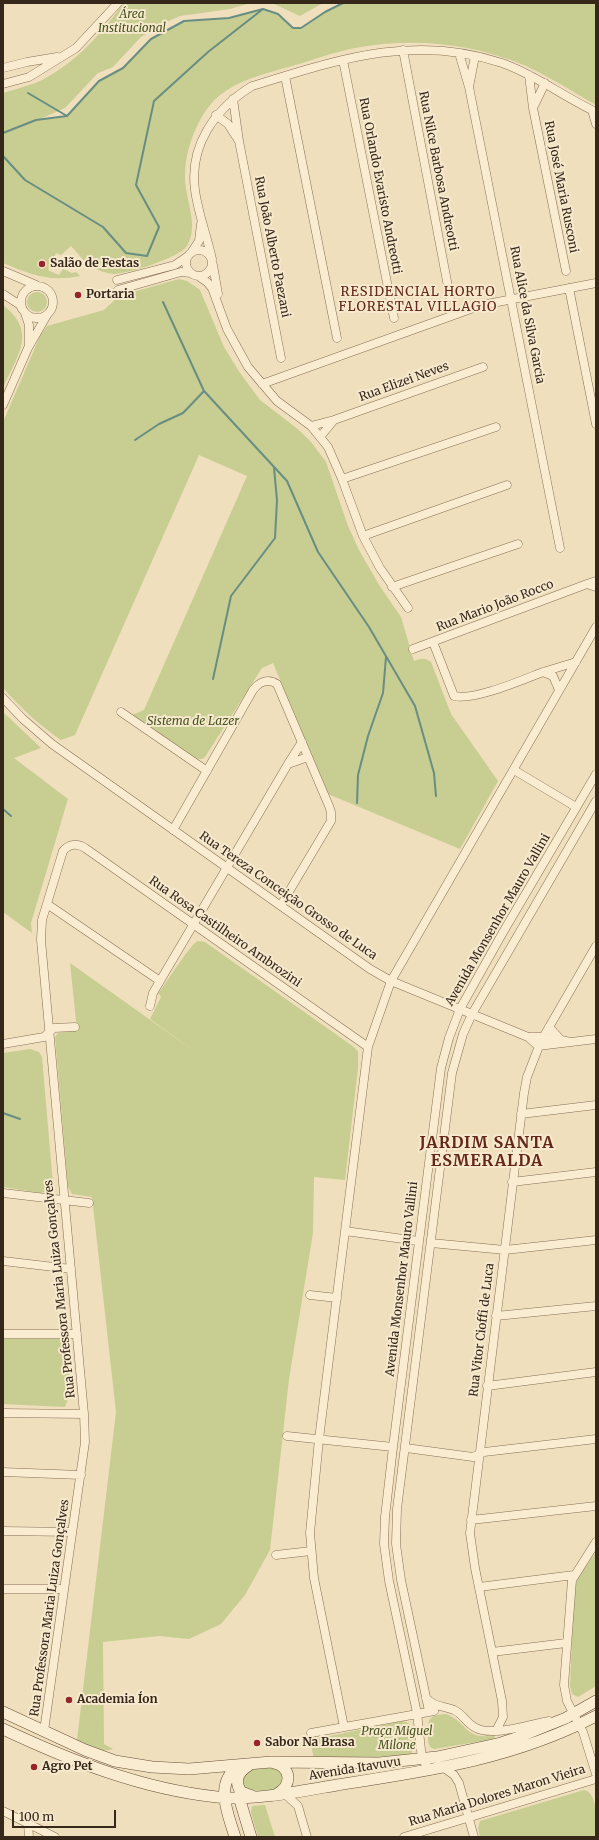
<!DOCTYPE html>
<meta charset="utf-8">
<style>
body{margin:0}
#map{position:relative;width:599px;height:1840px;overflow:hidden;background:#efdfbd;font-family:Merriweather,serif}
canvas{display:block}
.frame{position:absolute;inset:0;border:4px solid #36271b;pointer-events:none}
.scale{position:absolute;left:12px;top:1810px;width:104px;height:18px;box-sizing:border-box;border:2px solid #36271b;border-top:0;padding-left:5px;font-size:12px;line-height:14px;white-space:nowrap;color:#36271b;-webkit-text-stroke:3px #f6e9cd;paint-order:stroke}
</style>
<div id="map">
<canvas width="599" height="1840"></canvas>
<div class="frame"></div>
<div class="scale">100 m</div>
</div>
<script>
const context = document.querySelector('canvas').getContext('2d');
context.lineJoin = 'round';
function fill(path, color) { context.fillStyle = color; context.fill(path, 'evenodd'); }
function stroke(path, color, width, dash) { context.strokeStyle = color; context.lineWidth = width; context.lineCap = dash ? 'butt' : 'round'; context.setLineDash(dash || []); context.stroke(path); }
function drawText(font, color, halo, rows, align = 'center') {
  context.font = font + ' Merriweather,serif'; context.lineWidth = 4; context.setLineDash([]); context.textBaseline = 'middle'; context.strokeStyle = halo; context.fillStyle = color; for (const [text, x, y, turn = 0] of rows) {
    context.save(); context.translate(x, y); context.rotate((+turn || 0) * Math.PI / 180); context.textAlign = isNaN(turn) ? turn : align; if (halo) context.strokeText(text, 0, 0); context.fillText(text, 0, 0); context.restore();
  }
}
const green = new Path2D(`
 M 124,3 L 251,3 L 230,9 L 180,16 L 162,24 L 141,37 L 113,67 L 98,73 L 65,108 L 38,120 L 67,117 L 99,81 L 123,68 L 151,39 L 184,21 L 229,18 L 263,9 L 278,14 L 293,28 L 301,28 L 325,12 L 343,3 L 596,3 L 596,105 C 573,92 550,77 526,66 C 472,43 412,37 355,48 C 334,52 313,60 292,66 C 261,75 226,82 207,109 C 194,127 185,153 185,175 C 184,197 200,225 187,246 C 179,258 127,274 113,274 C 106,273 96,270 90,266 C 83,261 77,252 71,246 L 61,255 L 56,253 L 48,270 L 59,275 L 63,269 L 72,273 L 76,272 L 80,276 C 49,282 32,275 3,263 L 3,93 C 16,89 32,85 44,79 C 79,60 100,34 124,3 Z
 M 272,3 L 323,3 L 300,16 Z
 M 179,279 L 187,281 L 200,290 L 224,347 L 240,373 L 260,400 L 299,430 L 311,442 L 326,462 L 348,526 L 359,550 L 379,585 L 401,617 L 414,661 C 421,659 424,657 431,662 L 451,714 L 498,781 L 460,849 L 328,794 L 273,663 L 262,668 L 205,757 L 202,759 L 197,759 L 132,715 L 144,710 L 247,476 L 199,455 L 75,735 L 61,740 C 39,725 21,708 3,688 L 3,422 L 40,336 L 47,326 L 104,310 L 119,296 Z
 M27 302a10 10 0 1 1 20 0a10 10 0 1 1-20 0Z
 M 3,305 C 38,332 17,356 3,388 Z
 M 3,712 L 41,748 L 14,758 L 68,799 L 31,923 L 32,933 L 3,912 Z
 M 198,941 L 205,942 L 354,1047 L 358,1052 L 358,1068 L 345,1180 L 314,1177 L 313,1233 L 289,1379 L 270,1550 L 245,1595 L 221,1624 L 189,1639 L 159,1636 L 103,1642 L 104,1744 L 113,1749 C 100,1753 89,1748 77,1740 L 116,1412 L 92,1197 L 72,1194 L 68,1187 L 55,1037 L 58,1033 L 77,1030 L 70,963 L 204,1058 L 150,1019 L 161,997 L 158,993 L 160,991 C 167,982 191,943 198,941 Z
 M 30,1049 L 39,1052 L 42,1057 L 53,1185 L 51,1189 L 41,1193 L 3,1187 L 3,1053 Z
 M 3,1339 L 61,1339 L 68,1342 L 70,1393 L 65,1407 L 3,1404 Z
 M 596,1552 L 596,1686 L 578,1697 L 572,1694 L 570,1686 L 574,1592 L 578,1577 Z
 M 446,1714 C 469,1723 464,1741 495,1735 L 494,1739 L 434,1749 L 430,1747 C 428,1743 428,1739 428,1734 C 427,1718 430,1715 446,1714 Z
 M 403,1721 L 410,1724 C 414,1734 417,1744 411,1754 L 365,1758 L 314,1759 L 310,1740 Z
 M 266,1767 L 273,1768 L 280,1771 C 284,1780 282,1783 276,1790 L 248,1791 L 244,1790 L 241,1775 L 251,1769 Z
 M 584,1790 C 599,1793 596,1824 596,1837 L 480,1837 L 478,1828 L 480,1821 Z
 M 265,1805 L 275,1837 L 258,1837 L 251,1812 L 252,1806 Z`);
const stream = new Path2D(`
 M 28,93 L 67,116
 M 3,133 L 36,120 L 67,116 L 99,81 L 123,68 L 151,39 L 184,21 L 229,18 L 263,9 L 278,14 L 293,28 L 301,28 L 325,12 L 343,3
 M 3,156 L 25,180 L 103,227 L 126,253 L 147,256 L 159,227 L 136,185 L 154,101 L 208,52 L 263,9
 M 163,302 L 204,391 L 287,481 L 318,552 L 369,627 L 415,706 L 434,773 L 436,796
 M 135,440 L 159,424 L 183,413 L 204,391
 M 213,679 L 231,596 L 275,538 L 277,500 L 274,468
 M 357,803 L 358,775 L 368,736 L 383,693 L 386,657
 M 3,809 L 11,816
 M 3,1113 L 20,1119`);
const street = new Path2D(`
 M 403,50 L 450,297
 M 459,53 L 469,87 L 475,56
 M 343,60 L 394,318
 M 3,68 L 27,62 L 57,57
 M 529,75 L 533,108 L 545,83
 M 285,76 L 337,338
 M 3,84 L 29,77 L 76,48 L 118,3
 M 469,87 L 560,548
 M 533,108 L 566,271
 M 592,110 L 596,124
 M 216,115 L 228,124 L 239,141 L 233,99
 M 239,141 L 281,358
 M186 263a13 13 0 1 1 26 0a13 13 0 1 1-26 0Z
 M 191,253 L 199,241 L 201,224
 M 212,259 C 207,236 198,213 195,190 C 189,145 215,109 252,86 C 337,60 413,33 502,63 C 536,75 564,97 596,112
 M 213,265 L 218,294
 M 3,271 L 36,285
 M 198,276 L 207,282 L 212,288 L 227,329 L 248,367 L 277,401 L 311,426 L 328,447 L 342,479 L 363,536 L 380,568 L 408,608
 M 117,280 L 175,265 L 188,256
 M21 302a16 16 0 1 1 32 0a16 16 0 1 1-32 0Z
 M 569,288 L 596,424
 M 118,290 L 181,272 L 191,273
 M 3,294 L 20,305 L 22,309
 M 25,313 L 29,325 L 29,345
 M 262,384 L 482,305 L 596,283
 M 3,405 L 28,348 L 47,315
 M 334,420 L 483,367
 M 311,426 L 334,420 L 320,437
 M 342,479 L 496,427
 M 363,536 L 507,485
 M 596,581 L 587,584 L 596,587
 M 392,587 L 518,544
 M 433,642 L 454,696 C 474,701 522,680 543,672
 M 413,649 L 587,584
 M 559,690 L 553,676 L 543,672 L 576,662
 M 3,698 L 23,719 L 52,744 L 370,969 L 391,981 L 528,1037
 M 121,712 L 207,771
 M 302,742 L 288,764 L 308,757
 M 514,770 L 576,807
 M 173,830 L 253,690 C 259,682 268,678 277,684 L 329,806 L 331,812 L 331,821 L 281,905
 M 47,904 L 160,981
 M 150,1006 L 153,993 L 160,981 L 288,764
 M 549,1027 L 561,1040 L 571,1042 L 538,1046 L 528,1037 L 543,1037 L 561,1040
 M 571,1042 L 596,1039
 M 3,1044 L 44,1037 L 54,1028 L 75,1027
 M 521,1114 L 596,1105
 M 512,1182 L 596,1172
 M 3,1193 L 89,1203
 M 345,1231 L 418,1241
 M 431,1243 L 505,1250 L 596,1240
 M 3,1261 L 71,1269
 M 310,1295 L 337,1298
 M 496,1316 L 596,1306
 M 3,1334 L 77,1334
 M 487,1386 L 596,1372
 M 3,1413 L 84,1414
 M 287,1436 L 393,1447
 M 406,1448 L 473,1457 L 484,1452 L 596,1439
 M 3,1472 L 81,1475
 M 471,1520 L 596,1506
 M 3,1531 L 72,1532
 M 596,1542 L 572,1580 L 564,1685 L 567,1701 L 583,1732 L 596,1774
 M 276,1555 L 311,1551
 M 479,1587 L 574,1575
 M 3,1589 L 64,1589
 M 492,1652 L 566,1643
 M 426,1698 C 434,1707 444,1706 454,1710 C 463,1714 467,1724 476,1728 C 493,1737 531,1724 549,1721
 M 429,1711 L 401,1580 L 396,1544 L 397,1509 L 452,1073 L 463,1034 L 472,1014 L 596,801
 M 344,1727 L 314,1578 L 310,1533 L 319,1439 L 368,1047 L 391,981 L 596,627
 M 44,1731 L 85,1442 L 84,1414 L 41,940 L 42,920 L 63,851 C 69,844 77,843 85,848 L 368,1047
 M 496,1731 L 503,1717 L 502,1701 L 475,1568 L 470,1533 L 524,1093 L 527,1077 L 541,1041 L 596,946
 M 311,1733 L 434,1711
 M 444,1768 L 454,1775 L 459,1783 L 474,1837
 M 433,1770 L 427,1766 L 422,1759 L 417,1713 L 389,1581 L 384,1544 L 385,1517 L 393,1447 L 441,1068 L 449,1038 L 460,1009 L 502,934 L 596,774
 M 285,1794 L 298,1806 L 307,1837
 M 3,1811 L 55,1837
 M 28,1824 L 29,1837
 M 404,1837 L 596,1779`);
const secondary = new Path2D(`
 M 3,1712 L 85,1750 L 115,1761 L 152,1767 L 189,1769 L 271,1762 L 379,1763 L 437,1757 L 501,1743 L 516,1738 L 566,1718 L 596,1701
 M 3,1729 C 71,1761 142,1789 217,1797 C 253,1801 302,1791 337,1785 C 428,1771 514,1759 596,1716
 M 274,1763 C 291,1767 293,1785 277,1794
 M 248,1766 C 238,1772 234,1781 241,1792 L 252,1796
 M 239,1797 L 251,1837
 M 235,1837 C 228,1813 213,1783 240,1765`);
const markers = [
 [42,264,4,"#982428"],
 [78,295,4,"#982428"],
 [69,1700,4,"#982428"],
 [257,1743,4,"#982428"],
 [34,1767,4,"#982428"]
];
const parkNames = [
 ["Área",132,15],
 ["Institucional",132,29],
 ["Sistema de Lazer",193,722],
 ["Praça Miguel",397,1732],
 ["Milone",397,1746]
];
const streetNames = [
 ["Rua Nilce Barbosa Andreotti",438,171,79],
 ["Rua Orlando Evaristo Andreotti",380,186,79],
 ["Rua José Maria Rusconi",561,187,79],
 ["Rua João Alberto Paezani",272,247,79],
 ["Rua Alice da Silva Garcia",527,315,79],
 ["Rua Elizei Neves",404,382,-20],
 ["Rua Mario João Rocco",495,606,-21],
 ["Rua Tereza Conceição Grosso de Luca",288,896,35],
 ["Avenida Monsenhor Mauro Vallini",498,920,-60],
 ["Rua Rosa Castilheiro Ambrozini",225,932,35],
 ["Avenida Monsenhor Mauro Vallini",402,1279,-83],
 ["Rua Professora Maria Luiza Gonçalves",60,1289,-96],
 ["Rua Vitor Cioffi de Luca",482,1330,-83],
 ["Rua Professora Maria Luiza Gonçalves",50,1608,-82],
 ["Avenida Itavuvu",355,1769,-9],
 ["Rua Maria Dolores Maron Vieira",497,1796,-17]
];
const poiNames = [
 ["Salão de Festas",50,264],
 ["Portaria",86,295],
 ["Academia Íon",77,1700],
 ["Sabor Na Brasa",265,1743],
 ["Agro Pet",42,1767]
];
const neighbourhoodNames = [
 ["RESIDENCIAL HORTO",418,292],
 ["FLORESTAL VILLAGIO",418,307]
];
const districtNames = [
 ["JARDIM SANTA",487,1143],
 ["ESMERALDA",487,1161]
];
fill(green, '#c8cd91');
stroke(stream, '#688e83', 2);
stroke(street, '#876f56', 9);
stroke(secondary, '#695039', 12);
stroke(street, '#faecd0', 8);
stroke(secondary, '#faecd0', 11);
for (const [x, y, r, color] of markers) { const dot = new Path2D(); dot.arc(x, y, r, 0, 2 * Math.PI); context.fillStyle = color; context.fill(dot); stroke(dot, '#f6e9cd', 1.5); }
drawText('italic 12px', '#485321', '#f6e9cd', parkNames);
drawText('12px', '#36271b', '#f6e9cd', streetNames);
drawText('bold 12px', '#36271b', '#f6e9cd', poiNames, 'left');
context.letterSpacing = '1px';
drawText('13px', '#642719', '#f6e9cd', neighbourhoodNames);
context.letterSpacing = '0px';
context.letterSpacing = '1px';
drawText('bold 16px', '#642719', '#f6e9cd', districtNames);
context.letterSpacing = '0px';
</script>
